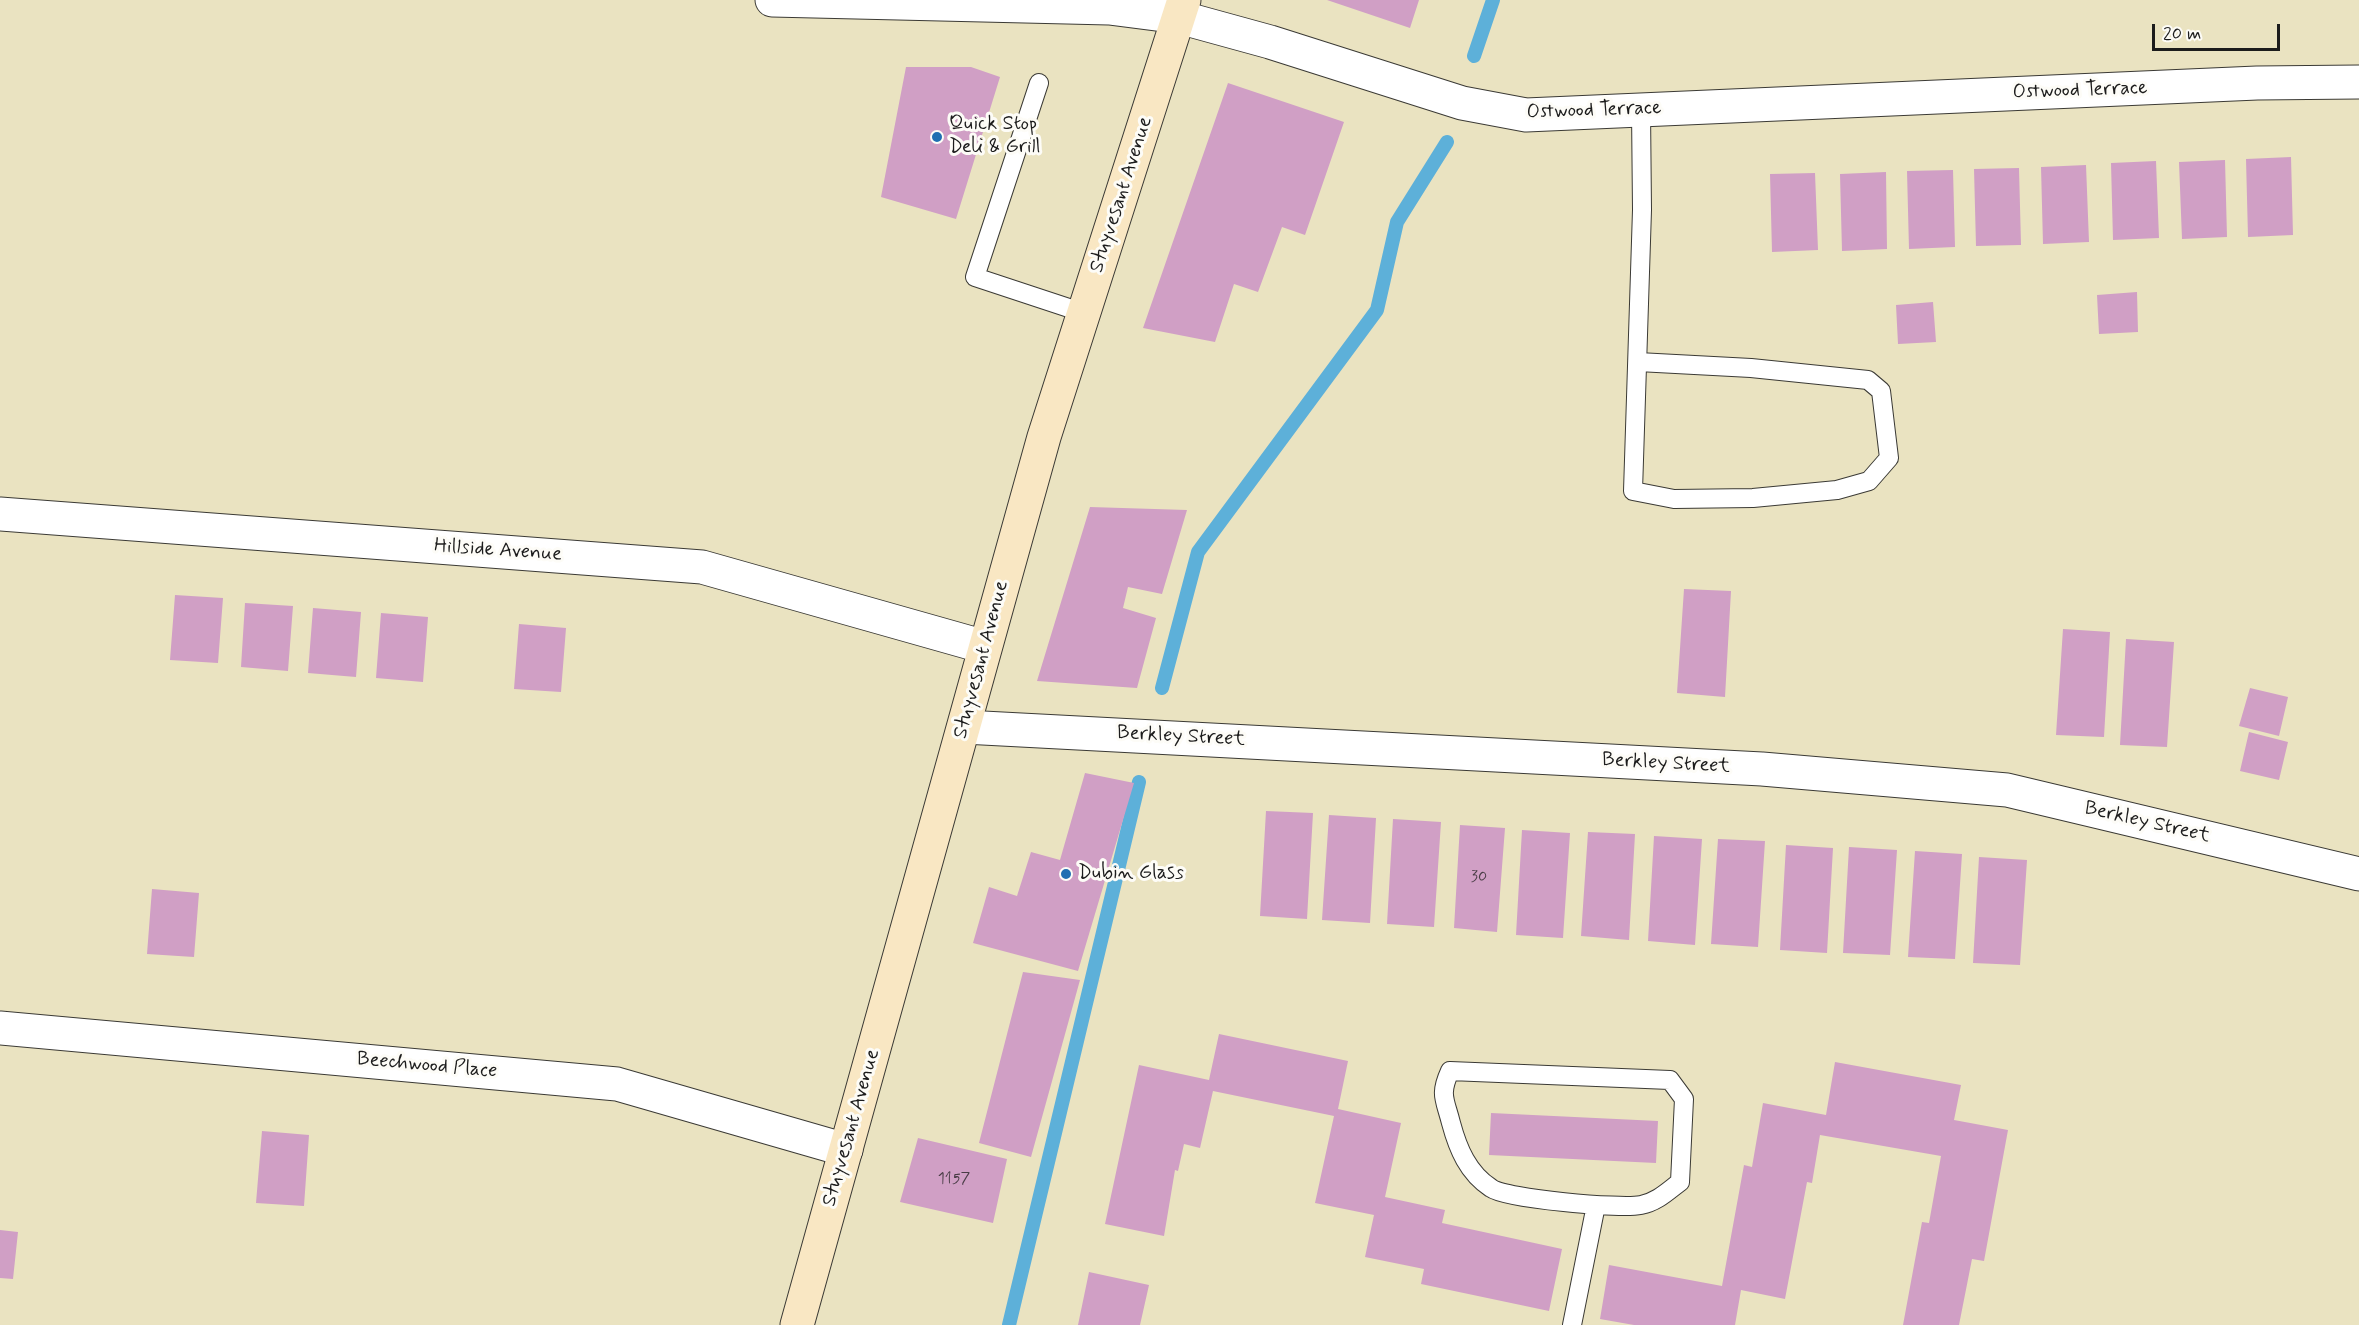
<!DOCTYPE html>
<style>
body{margin:0}
#map{position:relative;width:2359px;height:1325px;overflow:hidden;background:#eae3c1;font-family:Mynerve,sans-serif}
canvas{display:block}
.scale{position:absolute;left:2152px;top:24px;width:128px;height:27px;box-sizing:border-box;border:3px solid #1c1c1c;border-top:0;padding-left:8px;font-size:18px;line-height:21px;white-space:nowrap;color:#1c1c1c;-webkit-text-stroke:4px #fdfcf7;paint-order:stroke}
</style>
<div id="map">
<canvas width="2359" height="1325"></canvas>
<div class="scale">20 m</div>
</div>
<script>
const context = document.querySelector('canvas').getContext('2d');
context.lineJoin = 'round';
function stroke(path, color, width, dash) { context.strokeStyle = color; context.lineWidth = width; context.lineCap = dash ? 'butt' : 'round'; context.setLineDash(dash || []); context.stroke(path); }
function fill(path, color) { context.fillStyle = color; context.fill(path, 'evenodd'); }
function drawText(font, color, halo, rows, align = 'center') {
  context.font = font + ' Mynerve,sans-serif'; context.lineWidth = 6; context.setLineDash([]); context.textBaseline = 'middle'; context.strokeStyle = halo; context.fillStyle = color; for (const [text, x, y, turn = 0] of rows) {
    context.save(); context.translate(x, y); context.rotate((+turn || 0) * Math.PI / 180); context.textAlign = isNaN(turn) ? turn : align; if (halo) context.strokeText(text, 0, 0); context.fillText(text, 0, 0); context.restore();
  }
}
const stream = new Path2D(`
 M 1474,56 L 1493,0
 M 1162,688 L 1198,552 L 1377,310 L 1397,222 L 1447,142
 M 1009,1325 L 1139,782`);
const building = new Path2D(`
 M 1327,0 L 1419,0 L 1410,28 Z
 M 906,67 L 971,67 L 1000,77 L 956,219 L 881,197 Z
 M 1228,83 L 1344,122 L 1305,235 L 1282,227 L 1258,292 L 1234,284 L 1215,342 L 1143,328 Z
 M 2291,157 L 2293,235 L 2248,237 L 2246,159 Z
 M 2225,160 L 2227,237 L 2182,239 L 2179,162 Z
 M 2156,161 L 2159,238 L 2113,240 L 2111,163 Z
 M 2086,165 L 2089,242 L 2043,244 L 2041,167 Z
 M 2019,168 L 2021,245 L 1976,246 L 1974,169 Z
 M 1953,170 L 1955,247 L 1909,249 L 1907,171 Z
 M 1886,172 L 1887,249 L 1842,251 L 1840,174 Z
 M 1815,173 L 1818,250 L 1772,252 L 1770,174 Z
 M 2137,292 L 2138,332 L 2099,334 L 2097,295 Z
 M 1933,302 L 1936,342 L 1898,344 L 1896,305 Z
 M 1090,507 L 1187,510 L 1162,594 L 1128,587 L 1123,608 L 1156,618 L 1137,688 L 1037,681 Z
 M 1684,589 L 1731,591 L 1725,697 L 1677,693 Z
 M 175,595 L 223,598 L 218,663 L 170,660 Z
 M 245,603 L 293,606 L 288,671 L 241,667 Z
 M 313,608 L 361,612 L 356,677 L 308,673 Z
 M 381,613 L 428,617 L 423,682 L 376,678 Z
 M 519,624 L 566,628 L 561,692 L 514,689 Z
 M 2063,629 L 2110,632 L 2104,737 L 2056,735 Z
 M 2126,639 L 2174,642 L 2167,747 L 2120,745 Z
 M 2250,688 L 2288,697 L 2279,736 L 2239,726 Z
 M 2249,732 L 2288,742 L 2279,780 L 2240,771 Z
 M 1085,773 L 1134,783 L 1078,971 L 973,943 L 989,887 L 1017,896 L 1031,852 L 1060,860 Z
 M 1266,811 L 1313,813 L 1307,919 L 1260,916 Z
 M 1329,815 L 1376,818 L 1370,923 L 1322,920 Z
 M 1393,819 L 1441,822 L 1434,927 L 1387,924 Z
 M 1460,825 L 1505,828 L 1497,932 L 1454,928 Z
 M 1522,830 L 1570,833 L 1563,938 L 1516,935 Z
 M 1588,832 L 1635,834 L 1629,940 L 1581,936 Z
 M 1654,836 L 1702,839 L 1695,945 L 1648,941 Z
 M 1718,839 L 1765,841 L 1758,947 L 1711,944 Z
 M 1786,845 L 1833,848 L 1827,953 L 1780,950 Z
 M 1849,847 L 1897,850 L 1890,955 L 1843,953 Z
 M 1915,851 L 1962,854 L 1955,959 L 1908,957 Z
 M 1979,857 L 2027,860 L 2020,965 L 1973,963 Z
 M 152,889 L 199,893 L 194,957 L 147,954 Z
 M 1023,972 L 1080,980 L 1031,1157 L 979,1143 Z
 M 1219,1034 L 1348,1061 L 1338,1109 L 1401,1123 L 1385,1197 L 1445,1210 L 1442,1223 L 1562,1249 L 1549,1311 L 1421,1284 L 1424,1269 L 1365,1257 L 1374,1215 L 1315,1203 L 1334,1116 L 1213,1091 L 1200,1148 L 1184,1144 L 1178,1171 L 1175,1170 L 1164,1236 L 1105,1224 L 1139,1065 L 1209,1080 Z
 M 1835,1062 L 1961,1085 L 1954,1120 L 2008,1130 L 1984,1261 L 1972,1259 L 1959,1325 L 1903,1325 L 1922,1222 L 1929,1223 L 1941,1156 L 1820,1135 L 1812,1183 L 1807,1182 L 1785,1299 L 1741,1290 L 1735,1325 L 1634,1325 L 1600,1319 L 1609,1265 L 1722,1286 L 1744,1165 L 1752,1167 L 1763,1103 L 1826,1115 Z
 M 1491,1113 L 1658,1121 L 1656,1163 L 1489,1155 Z
 M 262,1131 L 309,1135 L 304,1206 L 256,1203 Z
 M 918,1138 L 1007,1159 L 993,1223 L 900,1202 Z
 M 0,1230 L 18,1232 L 13,1279 L 0,1278 Z
 M 1089,1272 L 1149,1285 L 1140,1325 L 1078,1325 Z`);
const service = new Path2D(`
 M 1039,83 L 975,277 L 1084,313
 M 1638,362 L 1751,368 L 1868,380 L 1881,391 L 1889,458 L 1869,481 L 1837,490 L 1753,498 L 1674,499 L 1633,491 L 1642,210 L 1641,110
 M 1450,1071 L 1670,1080 L 1684,1099 L 1680,1182 C 1668,1191 1657,1202 1641,1205 C 1621,1209 1506,1199 1491,1188 C 1468,1173 1458,1149 1451,1123 C 1445,1099 1439,1095 1450,1071 Z
 M 1572,1325 L 1596,1205`);
const minor = new Path2D(`
 M 772,0 L 1109,8 L 1179,17 L 1270,42 L 1462,103 L 1526,115 L 2257,83 L 2359,82
 M 0,514 L 702,567 L 985,647
 M 964,727 L 1762,769 L 2007,790 L 2359,874
 M 0,1028 L 617,1084 L 846,1150`);
const secondary = new Path2D(`
 M 797,1325 L 1044,437 L 1184,0`);
const markers = [
 [937,137,6,"#1f6fb2"],
 [1066,874,6,"#1f6fb2"]
];
const numberNames = [
 ["30",1479,878],
 ["1157",954,1180]
];
const streetNames = [
 ["Ostwood Terrace",2080,91,-2],
 ["Ostwood Terrace",1594,111,-2],
 ["Stuyvesant Avenue",1122,195,-72],
 ["Hillside Avenue",498,551,4],
 ["Stuyvesant Avenue",982,660,-75],
 ["Berkley Street",1181,737,3],
 ["Berkley Street",1666,764,3],
 ["Berkley Street",2147,823,13],
 ["Beechwood Place",427,1066,5],
 ["Stuyvesant Avenue",852,1128,-74]
];
const poiNames = [
 ["Quick Stop",949,125],
 ["Deli & Grill",949,148],
 ["Dubin Glass",1078,874]
];
stroke(stream, '#5db0d9', 14);
fill(building, '#d09fc5');
stroke(service, '#3b3a35', 20);
stroke(minor, '#3b3a35', 35);
stroke(secondary, '#3b3a35', 35);
stroke(service, '#fff', 18);
stroke(minor, '#fff', 33);
stroke(secondary, '#f9e7c3', 33);
for (const [x, y, r, color] of markers) { const dot = new Path2D(); dot.arc(x, y, r, 0, 2 * Math.PI); context.fillStyle = color; context.fill(dot); stroke(dot, '#fdfcf7', 2); }
drawText('16px', '#493d46', null, numberNames);
drawText('20px', '#1c1c1c', '#fdfcf7', streetNames);
drawText('20px', '#1c1c1c', '#fdfcf7', poiNames, 'left');
</script>
